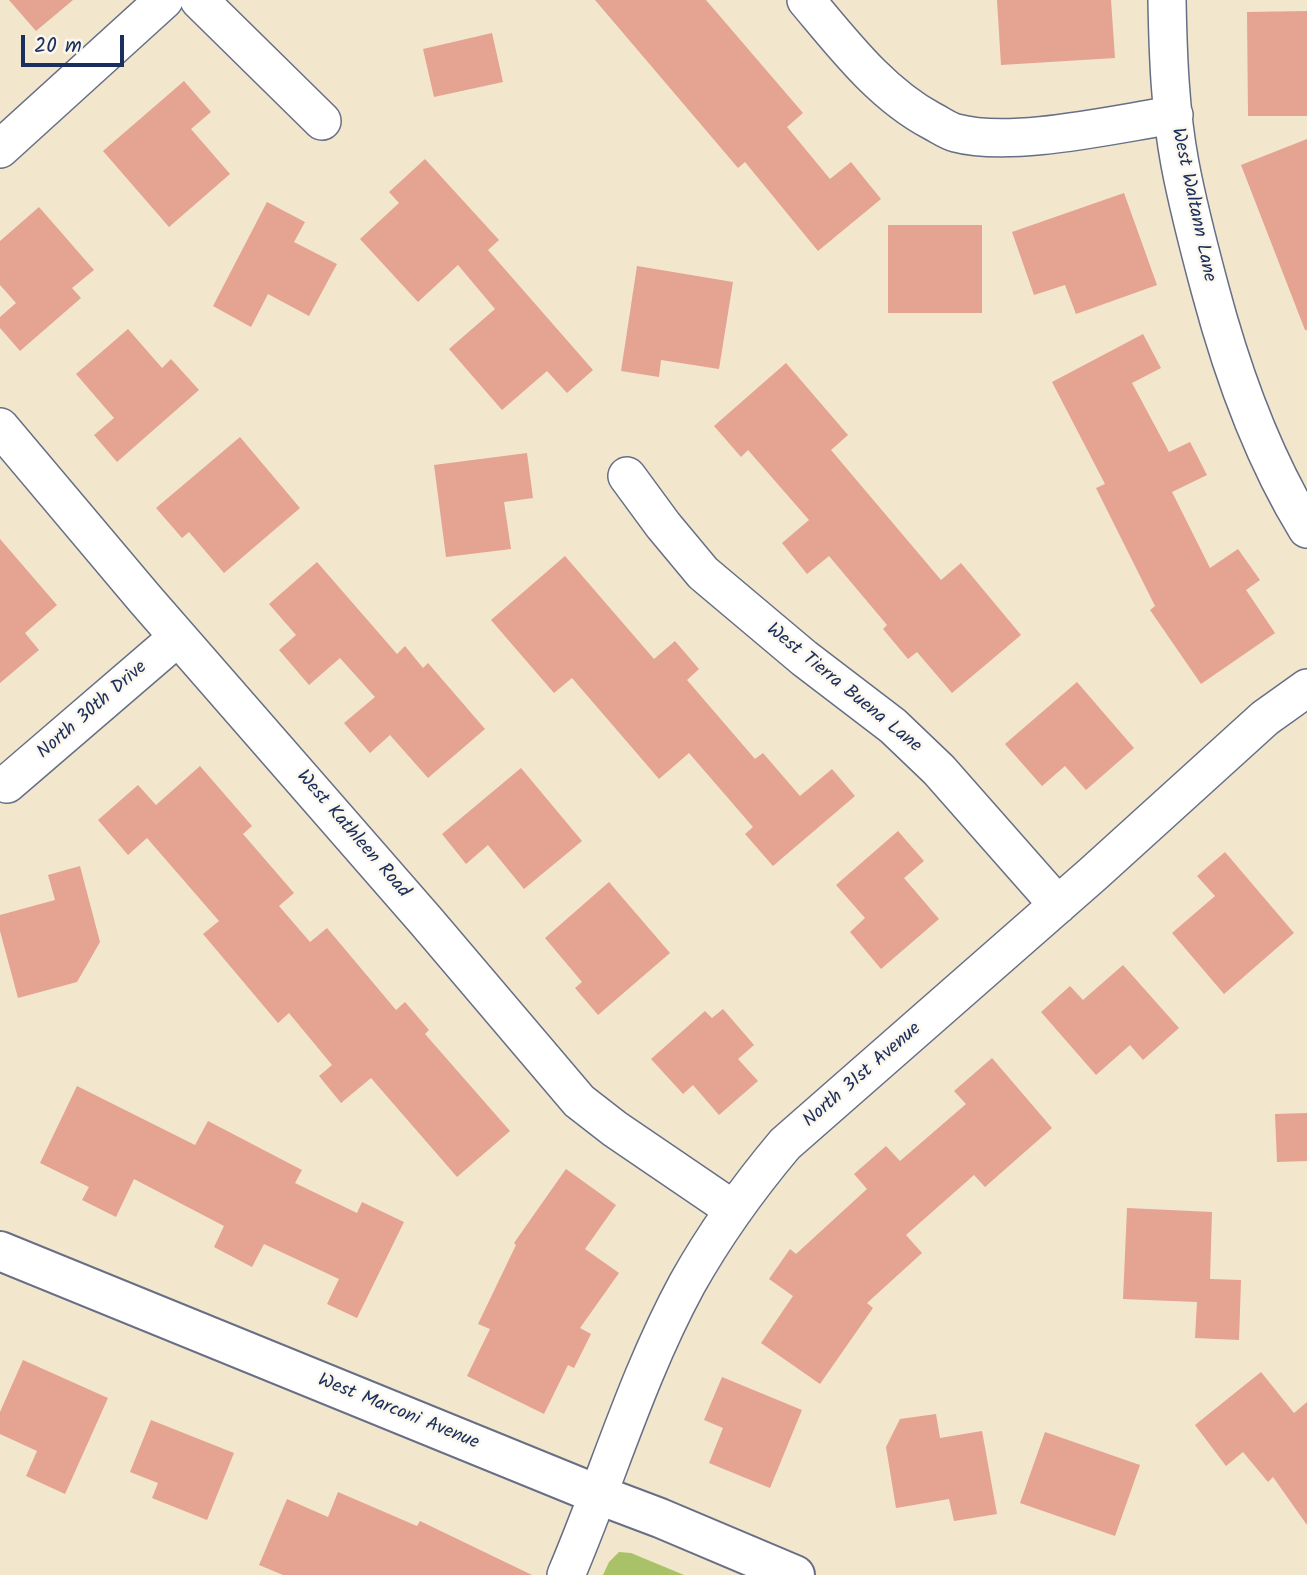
<!DOCTYPE html>
<style>
body{margin:0}
#map{position:relative;width:1307px;height:1575px;overflow:hidden;background:#f2e6cd;font-family:Kalam,sans-serif}
canvas{display:block}
.scale{position:absolute;left:21px;top:35px;width:103px;height:32px;box-sizing:border-box;border:4px solid #1b2f5e;border-top:0;padding-left:9px;font-size:21px;line-height:24px;white-space:nowrap;color:#1b2f5e;-webkit-text-stroke:5px #fbf7ec;paint-order:stroke}
</style>
<div id="map">
<canvas width="1307" height="1575"></canvas>
<div class="scale">20 m</div>
</div>
<script>
const context = document.querySelector('canvas').getContext('2d');
context.lineJoin = 'round';
function fill(path, color) { context.fillStyle = color; context.fill(path, 'evenodd'); }
function stroke(path, color, width, dash) { context.strokeStyle = color; context.lineWidth = width; context.lineCap = dash ? 'butt' : 'round'; context.setLineDash(dash || []); context.stroke(path); }
function drawText(font, color, halo, rows, align = 'center') {
  context.font = font + ' Kalam,sans-serif'; context.lineWidth = 5; context.setLineDash([]); context.textBaseline = 'middle'; context.strokeStyle = halo; context.fillStyle = color; for (const [text, x, y, turn = 0] of rows) {
    context.save(); context.translate(x, y); context.rotate((+turn || 0) * Math.PI / 180); context.textAlign = isNaN(turn) ? turn : align; if (halo) context.strokeText(text, 0, 0); context.fillText(text, 0, 0); context.restore();
  }
}
const green = new Path2D(`
 M 619,1552 L 631,1553 L 684,1575 L 603,1575 L 609,1562 Z`);
const building = new Path2D(`
 M 9,0 L 73,0 L 36,31 Z
 M 595,0 L 706,0 L 803,113 L 787,127 L 830,179 L 851,162 L 881,199 L 818,251 L 745,162 L 738,168 Z
 M 997,0 L 1111,0 L 1115,58 L 1001,65 Z
 M 1307,11 L 1307,116 L 1248,116 L 1247,12 Z
 M 492,33 L 503,82 L 434,97 L 423,49 Z
 M 184,81 L 211,112 L 191,129 L 230,174 L 169,227 L 103,151 Z
 M 1307,139 L 1307,330 L 1305,330 L 1241,165 Z
 M 425,159 L 499,240 L 488,250 L 593,370 L 567,393 L 547,371 L 502,410 L 449,349 L 495,309 L 458,265 L 418,302 L 360,239 L 399,203 L 389,192 Z
 M 1124,193 L 1157,285 L 1076,314 L 1065,285 L 1034,295 L 1012,232 Z
 M 267,202 L 305,222 L 294,242 L 337,264 L 309,316 L 268,294 L 251,327 L 213,306 Z
 M 39,207 L 94,270 L 72,288 L 81,298 L 20,351 L 0,328 L 0,317 L 16,303 L 0,285 L 0,241 Z
 M 888,225 L 982,225 L 982,313 L 888,313 Z
 M 637,266 L 733,282 L 719,369 L 661,360 L 659,377 L 621,371 Z
 M 128,329 L 162,368 L 171,359 L 199,390 L 117,462 L 94,435 L 114,418 L 76,374 Z
 M 1143,334 L 1161,368 L 1132,383 L 1169,452 L 1190,442 L 1207,475 L 1172,492 L 1210,568 L 1238,549 L 1260,580 L 1246,590 L 1275,633 L 1201,684 L 1150,610 L 1155,606 L 1096,488 L 1105,484 L 1052,382 Z
 M 786,363 L 848,435 L 831,450 L 941,580 L 961,563 L 1021,635 L 952,693 L 917,652 L 908,659 L 883,629 L 887,625 L 829,556 L 807,574 L 782,543 L 809,520 L 748,450 L 741,457 L 714,426 Z
 M 240,437 L 300,508 L 224,573 L 189,532 L 182,538 L 156,508 Z
 M 527,453 L 533,498 L 504,502 L 511,549 L 446,557 L 434,465 Z
 M 0,539 L 57,605 L 25,633 L 39,650 L 0,683 Z
 M 565,556 L 654,659 L 675,641 L 699,669 L 687,680 L 755,759 L 763,753 L 800,796 L 832,769 L 855,796 L 773,866 L 745,834 L 753,827 L 689,753 L 659,779 L 572,678 L 554,693 L 491,620 Z
 M 317,562 L 397,654 L 405,646 L 423,668 L 428,663 L 485,729 L 428,778 L 390,735 L 370,753 L 344,723 L 375,697 L 340,658 L 309,685 L 279,650 L 296,635 L 269,604 Z
 M 1077,682 L 1134,748 L 1086,790 L 1065,766 L 1042,786 L 1005,744 Z
 M 200,766 L 252,826 L 243,834 L 294,893 L 279,906 L 310,942 L 327,928 L 396,1010 L 405,1002 L 429,1030 L 425,1034 L 510,1131 L 457,1177 L 371,1078 L 341,1103 L 319,1076 L 332,1065 L 289,1013 L 278,1023 L 203,934 L 219,921 L 147,838 L 128,855 L 98,820 L 138,785 L 156,805 Z
 M 521,768 L 582,841 L 524,889 L 488,845 L 466,864 L 442,834 Z
 M 898,831 L 924,861 L 904,878 L 939,919 L 881,969 L 850,932 L 865,918 L 836,885 Z
 M 1225,852 L 1294,933 L 1224,994 L 1172,933 L 1215,896 L 1197,876 Z
 M 80,866 L 100,942 L 77,982 L 18,998 L 0,931 L 0,915 L 55,900 L 48,875 Z
 M 609,882 L 670,953 L 598,1015 L 575,988 L 582,982 L 545,938 Z
 M 1123,965 L 1179,1028 L 1143,1060 L 1130,1045 L 1096,1075 L 1041,1012 L 1070,986 L 1083,1000 Z
 M 723,1009 L 754,1045 L 738,1059 L 758,1081 L 719,1115 L 693,1085 L 683,1094 L 651,1059 L 705,1011 L 712,1018 Z
 M 992,1058 L 1052,1128 L 985,1187 L 974,1175 L 906,1235 L 922,1253 L 867,1303 L 873,1308 L 820,1384 L 761,1343 L 793,1296 L 769,1279 L 790,1249 L 796,1254 L 867,1189 L 854,1174 L 886,1146 L 900,1161 L 966,1104 L 954,1091 Z
 M 77,1086 L 195,1145 L 208,1121 L 302,1170 L 295,1183 L 357,1213 L 362,1202 L 404,1222 L 357,1318 L 327,1304 L 339,1279 L 264,1244 L 252,1267 L 214,1247 L 224,1226 L 134,1179 L 116,1217 L 82,1200 L 89,1187 L 40,1163 Z
 M 1307,1113 L 1307,1161 L 1277,1162 L 1275,1114 Z
 M 566,1169 L 616,1205 L 585,1249 L 619,1273 L 580,1328 L 591,1334 L 574,1368 L 568,1365 L 544,1414 L 467,1376 L 490,1329 L 478,1324 L 516,1245 L 514,1243 Z
 M 1127,1208 L 1212,1212 L 1210,1279 L 1241,1280 L 1239,1340 L 1195,1338 L 1197,1302 L 1123,1299 Z
 M 23,1360 L 108,1398 L 65,1494 L 26,1476 L 37,1451 L 0,1434 L 0,1412 Z
 M 1261,1372 L 1294,1413 L 1307,1402 L 1307,1525 L 1273,1477 L 1268,1482 L 1243,1452 L 1226,1466 L 1195,1425 Z
 M 722,1377 L 802,1410 L 770,1488 L 709,1463 L 723,1428 L 704,1420 Z
 M 936,1414 L 940,1438 L 982,1431 L 997,1514 L 954,1521 L 949,1499 L 896,1508 L 886,1447 L 900,1419 Z
 M 151,1420 L 234,1453 L 207,1520 L 152,1498 L 158,1483 L 130,1472 Z
 M 1045,1432 L 1140,1465 L 1115,1536 L 1020,1503 Z
 M 338,1492 L 417,1526 L 420,1521 L 532,1575 L 283,1575 L 259,1565 L 287,1499 L 328,1517 Z`);
const minor = new Path2D(`
 M 199,0 L 322,121
 M 806,0 C 843,44 881,94 932,121 C 940,125 948,131 956,133 C 1012,148 1115,124 1174,115
 M 1167,0 C 1168,54 1170,111 1180,164 C 1188,206 1199,248 1210,289 C 1232,372 1262,456 1307,529
 M 0,149 L 164,0
 M 0,427 L 145,599 L 426,921 L 579,1101 L 615,1129 L 734,1210
 M 627,476 L 663,525 L 703,573 L 804,658 L 893,726 L 939,770 L 1058,905
 M 7,784 L 178,637
 M 566,1575 C 607,1479 637,1376 687,1284 C 715,1234 748,1188 785,1144 L 1093,874 L 1265,718 L 1307,688`);
const tertiary = new Path2D(`
 M 0,1251 L 599,1495 L 660,1518 L 795,1575`);
const streetNames = [
 ["West Waltann Lane",1192,205,78],
 ["West Tierra Buena Lane",843,689,39],
 ["North 30th Drive",93,711,-41],
 ["West Kathleen Road",352,835,49],
 ["North 31st Avenue",863,1076,-41],
 ["West Marconi Avenue",398,1413,22]
];
fill(green, '#a9c167');
fill(building, '#e5a391');
stroke(minor, '#666f85', 40);
stroke(tertiary, '#666f85', 42);
stroke(minor, '#fff', 37);
stroke(tertiary, '#fff', 38);
drawText('19px', '#1b2f5e', '#fbf7ec', streetNames);
</script>
